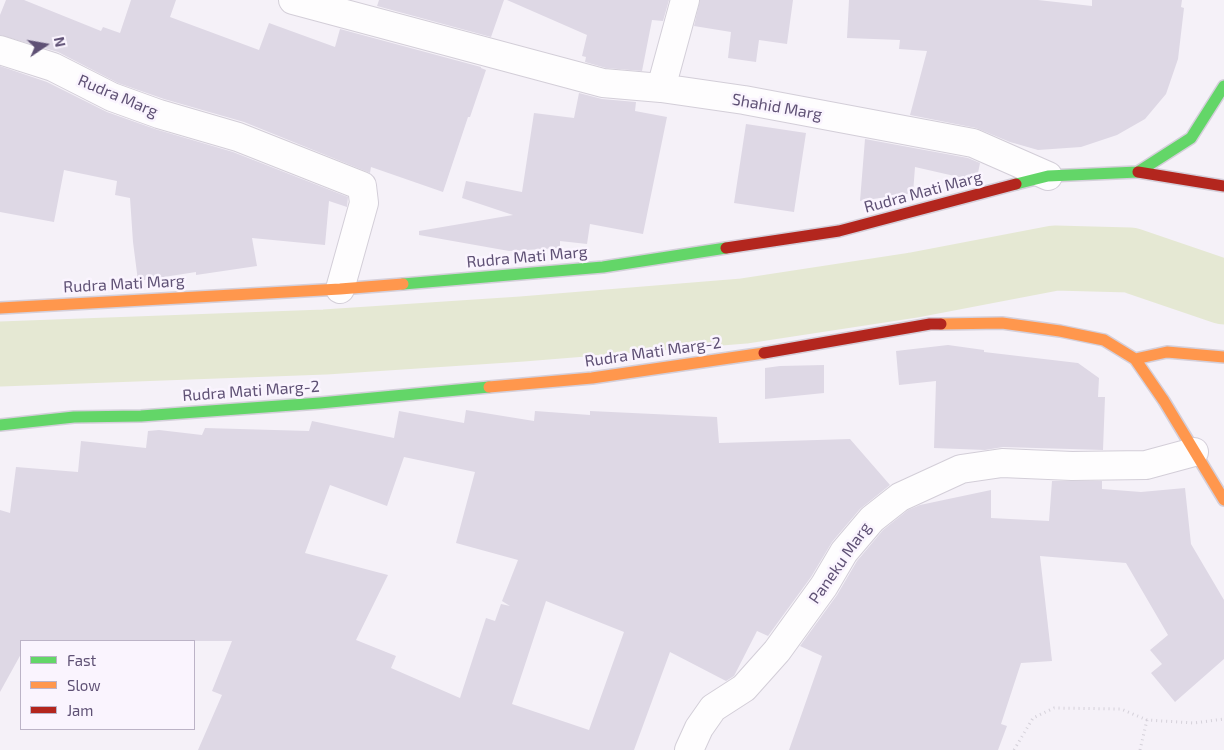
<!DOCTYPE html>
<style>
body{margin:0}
#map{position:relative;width:1224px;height:750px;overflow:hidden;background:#f5f1f8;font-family:"Exo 2",sans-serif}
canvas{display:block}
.legend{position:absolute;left:20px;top:640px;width:175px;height:90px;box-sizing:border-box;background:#faf4fe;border:1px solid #bcb3c7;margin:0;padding:6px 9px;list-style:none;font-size:15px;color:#5f5175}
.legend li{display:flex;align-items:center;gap:10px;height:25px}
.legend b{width:25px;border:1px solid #bcb3c7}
.north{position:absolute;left:20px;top:20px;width:50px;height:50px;-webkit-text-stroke:4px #faf4fe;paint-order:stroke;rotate:78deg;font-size:14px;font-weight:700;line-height:20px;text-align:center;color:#5f5175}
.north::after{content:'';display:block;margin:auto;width:18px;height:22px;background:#5f5175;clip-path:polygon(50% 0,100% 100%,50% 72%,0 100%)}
</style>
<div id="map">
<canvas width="1224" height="750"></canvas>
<ul class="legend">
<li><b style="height:6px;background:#63d668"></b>Fast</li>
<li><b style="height:6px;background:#ff974d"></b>Slow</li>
<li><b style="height:6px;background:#b3261e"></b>Jam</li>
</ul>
<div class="north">N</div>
</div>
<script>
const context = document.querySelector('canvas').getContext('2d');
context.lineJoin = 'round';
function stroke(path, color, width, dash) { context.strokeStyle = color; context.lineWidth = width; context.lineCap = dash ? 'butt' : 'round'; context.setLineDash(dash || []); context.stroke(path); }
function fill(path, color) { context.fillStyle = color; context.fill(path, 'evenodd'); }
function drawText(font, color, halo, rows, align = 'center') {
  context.font = font + ' "Exo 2",sans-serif'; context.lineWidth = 5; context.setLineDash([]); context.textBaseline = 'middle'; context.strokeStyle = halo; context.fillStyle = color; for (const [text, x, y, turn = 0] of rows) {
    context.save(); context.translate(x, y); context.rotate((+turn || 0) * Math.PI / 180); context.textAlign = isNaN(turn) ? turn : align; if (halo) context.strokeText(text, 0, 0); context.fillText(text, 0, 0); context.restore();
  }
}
const river = new Path2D(`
 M 0,354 L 325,342 L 522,329 L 744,311 L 914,285 L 1055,258 L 1130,260 L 1224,292`);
const building = new Path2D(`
 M 6,0 L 24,0 L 101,31 L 103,27 L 120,33 L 131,0 L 176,0 L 170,17 L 259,50 L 269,23 L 335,47 L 340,29 L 481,67 L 481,68 L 486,70 L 470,117 L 468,117 L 443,192 L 371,167 L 370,173 L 244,122 L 164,99 L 118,83 L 58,52 L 0,35 L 0,15 Z
 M 379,0 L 504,0 L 491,37 L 377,6 Z
 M 507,0 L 669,0 L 663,21 L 652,20 L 642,71 L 606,68 L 585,62 L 586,57 L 582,56 L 587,35 Z
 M 700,0 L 793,0 L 787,44 L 759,40 L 756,62 L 728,58 L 731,32 L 694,26 Z
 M 849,0 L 1038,0 L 1092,6 L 1092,0 L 1182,0 L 1181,7 L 1184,8 L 1178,59 L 1166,94 L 1145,119 L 1117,135 L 1081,147 L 1038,150 L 1010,142 L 976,128 L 910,115 L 927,51 L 899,49 L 900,40 L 847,38 Z
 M 0,66 L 47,82 L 107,112 L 155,129 L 233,152 L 348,197 L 347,207 L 329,201 L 325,245 L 252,238 L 257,266 L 196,275 L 196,272 L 138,281 L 133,242 L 130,198 L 115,195 L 117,181 L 64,170 L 54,222 L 0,212 Z
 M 579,93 L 602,99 L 636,102 L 635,111 L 667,117 L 643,234 L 590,224 L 587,244 L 560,241 L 560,248 L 509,251 L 419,235 L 419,231 L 513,215 L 462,198 L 466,181 L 522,192 L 534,113 L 574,118 Z
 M 746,124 L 806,133 L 794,212 L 734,203 Z
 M 865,139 L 968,158 L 980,163 L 977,178 L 972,180 L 915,167 L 913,193 L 860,201 Z
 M 948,345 L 984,350 L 984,352 L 1078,363 L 1099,378 L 1098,397 L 1105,397 L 1103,450 L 1003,447 L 985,450 L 934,448 L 936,381 L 899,385 L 896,351 Z
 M 824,365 L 824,393 L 765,399 L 765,368 L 780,366 Z
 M 466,410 L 534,421 L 535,411 L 590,415 L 590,411 L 717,417 L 719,443 L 850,439 L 890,485 L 860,509 L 832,542 L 811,577 L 768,636 L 757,631 L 734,676 L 726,681 L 670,652 L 634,750 L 198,750 L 222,695 L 212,691 L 232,641 L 21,641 L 21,654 L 0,692 L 0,510 L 10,513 L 16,467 L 78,472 L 81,441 L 146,448 L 148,431 L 159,430 L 202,435 L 205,428 L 309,431 L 312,421 L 394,438 L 399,411 L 464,423 ZM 404,457 L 475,472 L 456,543 L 518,560 L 502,601 L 510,606 L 501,604 L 495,621 L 486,618 L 460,698 L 391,668 L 396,656 L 356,640 L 388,575 L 305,553 L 330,485 L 387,506 ZM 546,601 L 624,632 L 589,730 L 512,704 Z
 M 1052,481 L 1102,481 L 1102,489 L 1141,492 L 1185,488 L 1191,544 L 1224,600 L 1224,659 L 1175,702 L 1151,673 L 1162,664 L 1150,650 L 1168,635 L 1126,563 L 1040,556 L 1052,661 L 1021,663 L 1001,724 L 1007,726 L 998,750 L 789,750 L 822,656 L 800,646 L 837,595 L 857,561 L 883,530 L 908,510 L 920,505 L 991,490 L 991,518 L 1049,521 Z`);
const path = new Path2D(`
 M 1014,750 L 1033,718 L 1054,708 L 1121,709 L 1147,720
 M 1140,750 L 1147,720 L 1194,723 L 1224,719`);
const street = new Path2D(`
 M 293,0 L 603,83 L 661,88 L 744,100 L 973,143 L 1048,176
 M 0,50 L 53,67 L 112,97 L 159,114 L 238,137 L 362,186 L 364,203 L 340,289
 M 661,88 L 685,0
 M 689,750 L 699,728 L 713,708 L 744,688 L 777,651 L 824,586 L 844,552 L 872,519 L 900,497 L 961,469 L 1002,463 L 1072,466 L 1146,465 L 1194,452`);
const fast = new Path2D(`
 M 1016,184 L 1048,176 L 1138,172 L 1191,138 L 1224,86
 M 403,284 L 603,267 L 726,248
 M 0,425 L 74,417 L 141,416 L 320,403 L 489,387`);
const slow = new Path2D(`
 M 0,308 L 340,289 L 403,284
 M 941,324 L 1002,323 L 1060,331 L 1104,340 L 1135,359 L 1164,401 L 1224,500
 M 1135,359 L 1167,352 L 1224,357
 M 489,387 L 592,378 L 764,353`);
const jam = new Path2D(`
 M 1138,172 L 1224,186
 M 726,248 L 839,231 L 1016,184
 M 764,353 L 930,324 L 941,324`);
const streetNames = [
 ["Rudra Marg",118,96,23],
 ["Shahid Marg",777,107,10],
 ["Rudra Mati Marg",923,192,-15],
 ["Rudra Mati Marg",527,257,-5],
 ["Rudra Mati Marg",124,284,-3],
 ["Rudra Mati Marg-2",653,352,-8],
 ["Rudra Mati Marg-2",251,391,-4],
 ["Paneku Marg",840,563,-55]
];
stroke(river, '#e5e8d3', 65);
fill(building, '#ded8e5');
stroke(street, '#d3ced8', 30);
stroke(fast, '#d4cfda', 14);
stroke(slow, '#d4cfda', 14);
stroke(jam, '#d4cfda', 14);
stroke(path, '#d5d1da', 3, [1, 4]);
stroke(street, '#fefdfe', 28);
stroke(fast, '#63d668', 11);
stroke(slow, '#ff974d', 11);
stroke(jam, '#b3261e', 11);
drawText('16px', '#5f5175', '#faf4fe', streetNames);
</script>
